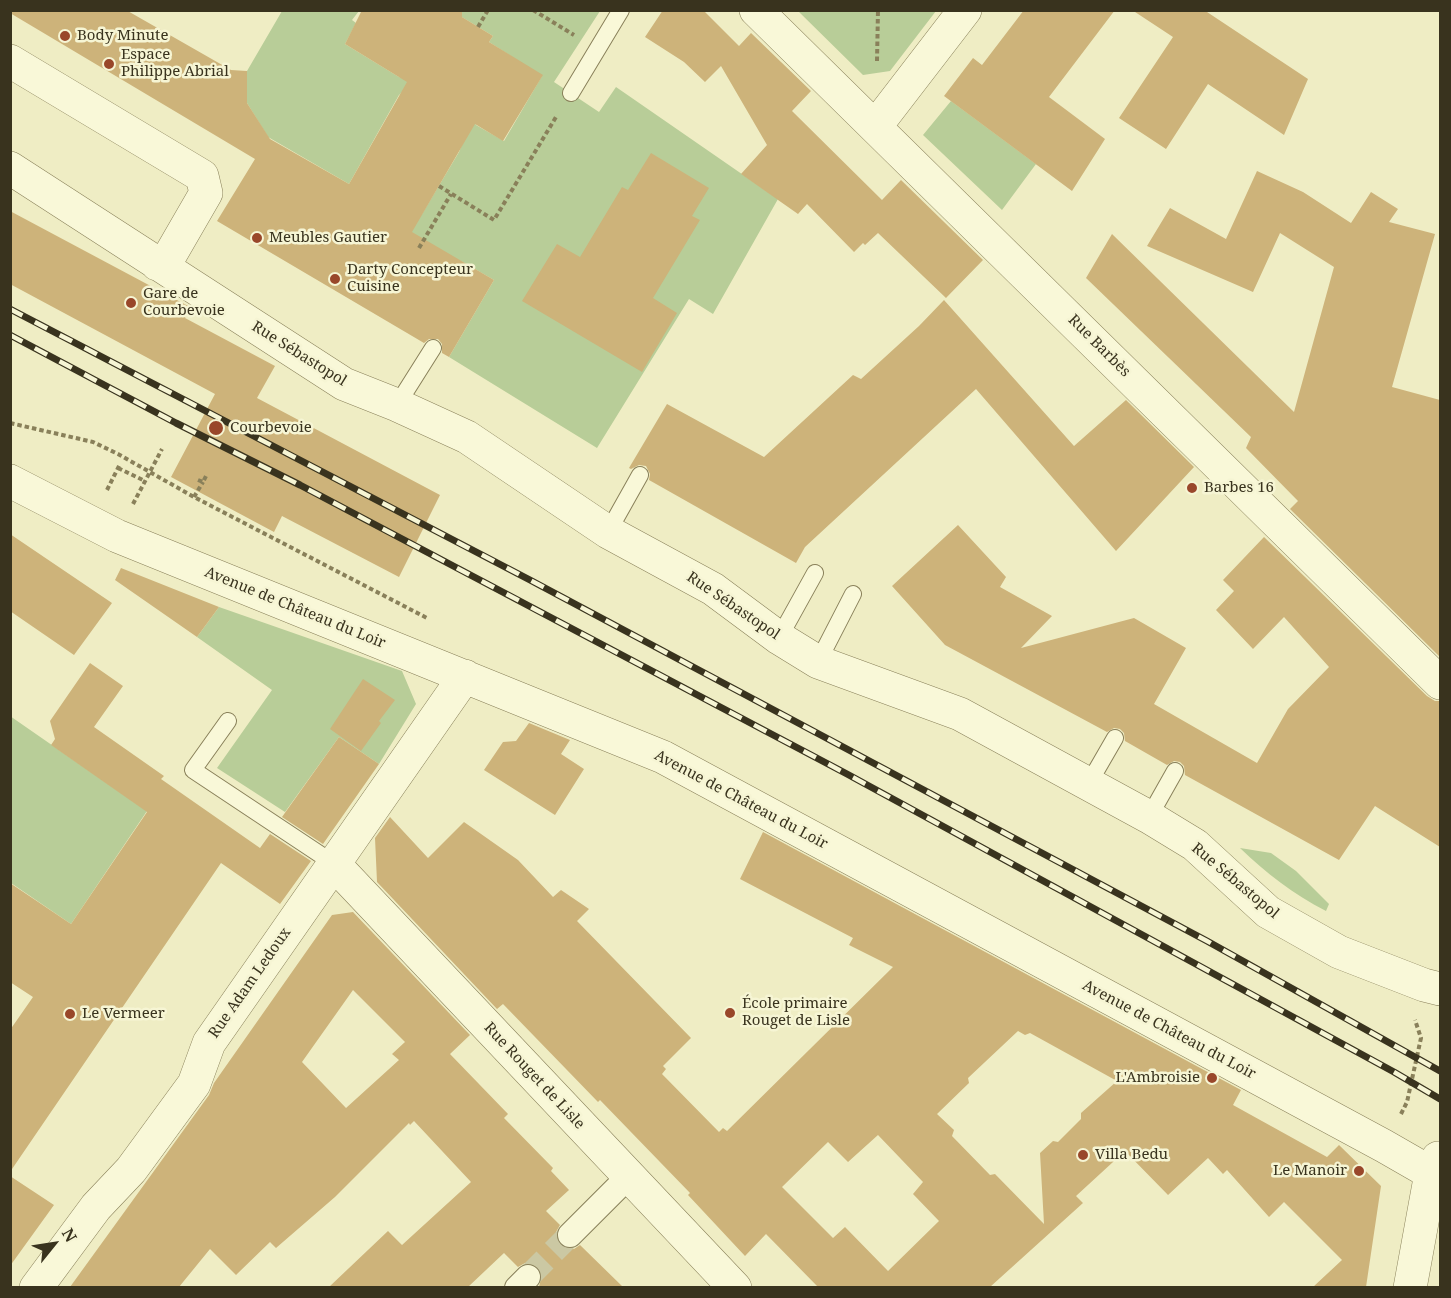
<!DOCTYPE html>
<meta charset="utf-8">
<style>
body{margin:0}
#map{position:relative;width:1451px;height:1298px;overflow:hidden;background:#efedc4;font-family:"Noto Serif",serif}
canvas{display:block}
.frame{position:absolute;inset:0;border:12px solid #39331e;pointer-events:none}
.north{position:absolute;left:24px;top:1214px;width:60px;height:60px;-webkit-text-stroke:4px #f6f5d4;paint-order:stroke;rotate:60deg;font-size:16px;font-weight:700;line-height:24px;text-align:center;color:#39331e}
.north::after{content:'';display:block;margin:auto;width:21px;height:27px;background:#39331e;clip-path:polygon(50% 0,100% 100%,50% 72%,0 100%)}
</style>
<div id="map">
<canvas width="1451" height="1298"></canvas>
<div class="frame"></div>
<div class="north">N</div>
</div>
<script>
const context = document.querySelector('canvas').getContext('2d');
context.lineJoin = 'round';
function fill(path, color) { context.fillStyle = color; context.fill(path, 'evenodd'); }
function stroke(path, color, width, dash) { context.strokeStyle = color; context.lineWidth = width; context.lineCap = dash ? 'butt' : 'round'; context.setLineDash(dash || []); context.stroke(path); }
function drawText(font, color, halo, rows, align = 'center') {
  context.font = font + ' "Noto Serif",serif'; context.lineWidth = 5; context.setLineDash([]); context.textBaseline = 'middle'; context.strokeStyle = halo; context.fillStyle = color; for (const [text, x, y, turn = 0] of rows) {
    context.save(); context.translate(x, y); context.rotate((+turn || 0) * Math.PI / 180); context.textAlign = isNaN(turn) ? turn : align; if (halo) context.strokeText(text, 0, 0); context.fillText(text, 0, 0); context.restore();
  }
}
const green = new Path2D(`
 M 282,11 L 359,11 L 352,20 L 356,23 L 345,44 L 399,77 L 406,78 L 413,82 L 399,95 L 349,184 L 268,137 L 247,103 L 247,71 Z
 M 452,11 L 600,11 L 554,82 L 599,112 L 616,87 L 778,199 L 713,314 L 689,299 L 597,448 L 449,357 L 494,280 L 461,261 L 408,242 L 403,223 L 422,214 L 459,152 L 472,119 L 476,125 L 504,141 L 542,76 L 489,42 L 493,36 Z
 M 798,11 L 936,11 L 890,71 L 863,75 Z
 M 951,101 L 1036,164 L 1002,210 L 923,135 Z
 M 219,607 L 402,671 L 416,704 L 379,764 L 339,737 L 285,812 L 217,768 L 272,690 L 197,637 Z
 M 10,716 L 147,811 L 71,924 L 11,883 Z
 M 1240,848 L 1271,853 L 1296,871 L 1329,904 L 1326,911 C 1293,894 1266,873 1240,848 Z`);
const building = new Path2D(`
 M 10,10 L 126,10 L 231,70 L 247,71 L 247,103 L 270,139 L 349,184 L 407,82 L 345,44 L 362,10 L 462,10 L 462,17 L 493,36 L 489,42 L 543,75 L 503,141 L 475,124 L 412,232 L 494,280 L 449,357 L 442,353 L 442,344 L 438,339 L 429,339 L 424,343 L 217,221 L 255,159 L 10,13 Z
 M 663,10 L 703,10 L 739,46 L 751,33 L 811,91 L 792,111 L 882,200 L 901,180 L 983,260 L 946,298 L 878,233 L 865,245 L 863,243 L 854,252 L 807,204 L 798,214 L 741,174 L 767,145 L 721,66 L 705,82 L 684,62 L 645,37 Z
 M 1024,10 L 1115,10 L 1049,97 L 1105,139 L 1072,191 L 944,96 L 973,58 L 982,65 Z
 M 1132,10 L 1204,10 L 1308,79 L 1284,135 L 1208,84 L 1166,149 L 1119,118 L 1173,37 Z
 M 651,153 L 709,188 L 692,216 L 700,220 L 653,298 L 677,313 L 642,372 L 522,301 L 557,244 L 580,257 L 622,187 L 628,190 Z
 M 1257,171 L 1303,192 L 1351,223 L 1371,192 L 1398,209 L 1389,222 L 1435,234 L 1392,387 L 1440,400 L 1440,657 L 1290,509 L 1298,501 L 1246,448 L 1251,437 L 1086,278 L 1112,234 L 1294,412 L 1334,267 L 1280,233 L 1253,292 L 1147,246 L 1170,208 L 1226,239 Z
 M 10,211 L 190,307 L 185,318 L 275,366 L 257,398 L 440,495 L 399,577 L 282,516 L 274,532 L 171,477 L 215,394 L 10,284 Z
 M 944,300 L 1074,446 L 1126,400 L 1194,467 L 1116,551 L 976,389 L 805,547 L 796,563 L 649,480 L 650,474 L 646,466 L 639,465 L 631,469 L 629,468 L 667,404 L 764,457 L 853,375 L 861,379 L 919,326 Z
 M 958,525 L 1006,577 L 1000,587 L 1052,616 L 1021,648 L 1134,618 L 1186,648 L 1154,704 L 1257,763 L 1288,709 L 1329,667 L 1284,617 L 1253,649 L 1216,610 L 1234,591 L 1223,580 L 1264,537 L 1427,696 L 1435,701 L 1440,701 L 1440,847 L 1375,806 L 1339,860 L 1185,775 L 1184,766 L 1180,762 L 1174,761 L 1167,765 L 1125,741 L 1124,733 L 1120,729 L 1114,728 L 1107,732 L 945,645 L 892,586 Z
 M 10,534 L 112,603 L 74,655 L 10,611 Z
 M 121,568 L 219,607 L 197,637 L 115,580 Z
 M 90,663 L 123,686 L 94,727 L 164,776 L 161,779 L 260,848 L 270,834 L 311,861 L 280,904 L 221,863 L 10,1172 L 10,1030 L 33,997 L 10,982 L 10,883 L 71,924 L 147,812 L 51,745 L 55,739 L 50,721 Z
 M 363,679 L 395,700 L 379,721 L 381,723 L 361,751 L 330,729 Z
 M 529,723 L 570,740 L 561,754 L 584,769 L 555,815 L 484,770 L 503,742 L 516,741 Z
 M 339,737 L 379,764 L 323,844 L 282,817 Z
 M 390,817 L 428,858 L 464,822 L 518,860 L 553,897 L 561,890 L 589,909 L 577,921 L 691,1038 L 663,1066 L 666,1069 L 662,1074 L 719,1132 L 723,1128 L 727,1131 L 893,967 L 849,945 L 853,938 L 740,879 L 763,832 L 1241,1090 L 1233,1105 L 1327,1157 L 1339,1145 L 1381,1186 L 1366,1287 L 1313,1287 L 1342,1260 L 1284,1202 L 1269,1217 L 1227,1170 L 1223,1174 L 1208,1158 L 1168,1195 L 1125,1151 L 1076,1196 L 1083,1203 L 990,1287 L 818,1287 L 766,1234 L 745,1256 L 688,1195 L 690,1193 L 600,1100 L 598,1102 L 503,1004 L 497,1009 L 377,882 L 375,838 ZM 1018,1031 L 1025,1035 L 1030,1033 L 1117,1081 L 1081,1113 L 1081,1119 L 1058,1142 L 1053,1141 L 1040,1153 L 1044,1224 L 995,1174 L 990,1175 L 952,1136 L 954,1130 L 937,1114 L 969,1083 L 968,1078 ZM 878,1135 L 923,1182 L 913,1194 L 939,1221 L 888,1271 L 845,1227 L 833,1238 L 782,1187 L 828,1142 L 848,1162 Z
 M 353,912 L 470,1035 L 450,1054 L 508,1114 L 504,1118 L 553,1168 L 551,1171 L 569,1190 L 546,1211 L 560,1225 L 556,1232 L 556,1239 L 560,1245 L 567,1249 L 574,1249 L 580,1245 L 623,1287 L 539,1287 L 542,1274 L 538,1267 L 532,1263 L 525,1263 L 518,1267 L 504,1253 L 468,1287 L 329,1287 L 388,1231 L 402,1245 L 471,1182 L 414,1121 L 410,1125 L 409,1123 L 335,1197 L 276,1248 L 270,1242 L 236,1275 L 210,1249 L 179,1287 L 70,1287 L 209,1095 L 214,1083 L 332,915 ZM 353,990 L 405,1042 L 392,1054 L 399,1060 L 346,1108 L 302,1062 Z
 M 10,1176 L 54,1205 L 10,1266 Z`);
const pedestrianTunnel = new Path2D(`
 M 528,1277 L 570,1235`);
const path = new Path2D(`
 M 533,10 L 574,35
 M 478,27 L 488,10
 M 877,61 L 878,10
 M 439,186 L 494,220 L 556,117
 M 419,248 L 451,194
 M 10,423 L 93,442 L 118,454 L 194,497 L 427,618
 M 118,468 L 145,481
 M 198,480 L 203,482 L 207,474
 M 107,490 L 120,464
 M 194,497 L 203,482
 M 133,504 L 162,449
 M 1401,1114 L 1407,1102 L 1421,1038 L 1415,1020`);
const service = new Path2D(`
 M 571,93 L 621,10
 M 397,405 L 433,348
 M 608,532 L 640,475
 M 779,638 L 815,573
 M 818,662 L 853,594
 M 228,721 L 193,770 L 333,863
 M 1089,783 L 1115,738
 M 1149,817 L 1175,771`);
const pedestrian = new Path2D(`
 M 570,1235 L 629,1176
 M 517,1288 L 528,1277`);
const minor = new Path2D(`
 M 756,10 L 1440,683
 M 10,61 L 202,176 L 206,193 L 169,257 L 157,264
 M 875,127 L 965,10
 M 10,168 L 344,384 L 397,405 L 467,437 L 608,532 L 713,589 L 779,638 L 818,662 L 960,714 L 1149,817 L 1195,845 L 1268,912 L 1339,952 L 1424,985 L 1440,989
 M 10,481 L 117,536 L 663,757 L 1384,1146 L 1431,1173 L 1440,1183
 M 333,863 L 735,1288
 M 36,1288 L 96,1207 L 131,1170 L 194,1084 L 209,1043 L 465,676
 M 1410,1288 L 1431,1173 L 1438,1158`);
const rail = new Path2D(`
 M 10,309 L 530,580 L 1207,941 L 1440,1071
 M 10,335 L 176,423 L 300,485 L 847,774 L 1394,1072 L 1440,1099`);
const markers = [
 [65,36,6,"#99472a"],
 [109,64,6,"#99472a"],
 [257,238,6,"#99472a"],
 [335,279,6,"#99472a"],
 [131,303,6,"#99472a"],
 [216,428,8,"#99472a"],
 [1192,488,6,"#99472a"],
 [730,1013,6,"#99472a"],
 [70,1014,6,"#99472a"],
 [1212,1078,6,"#99472a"],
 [1083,1155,6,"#99472a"],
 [1359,1171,6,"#99472a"]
];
const poiNames = [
 ["Body Minute",77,36],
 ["Espace",121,55],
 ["Philippe Abrial",121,72],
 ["Meubles Gautier",269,238],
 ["Darty Concepteur",347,270],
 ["Cuisine",347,287],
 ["Gare de",143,294],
 ["Courbevoie",143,311],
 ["Courbevoie",230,428],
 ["Barbes 16",1204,488],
 ["École primaire",742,1004],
 ["Rouget de Lisle",742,1021],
 ["Le Vermeer",82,1014],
 ["L'Ambroisie",1200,1078,"right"],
 ["Villa Bedu",1095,1155],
 ["Le Manoir",1347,1171,"right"]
];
const streetNames = [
 ["Rue Barbès",1099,346,45],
 ["Rue Sébastopol",299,354,32],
 ["Rue Sébastopol",733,606,34],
 ["Avenue de Château du Loir",295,608,22],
 ["Avenue de Château du Loir",741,800,28],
 ["Rue Sébastopol",1235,881,40],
 ["Rue Adam Ledoux",250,983,-55],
 ["Avenue de Château du Loir",1169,1030,28],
 ["Rue Rouget de Lisle",534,1076,47]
];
fill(green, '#b8cd98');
fill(building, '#cdb37a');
stroke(pedestrianTunnel, '#cbc8a3', 24, [24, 12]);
stroke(service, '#89805a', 18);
stroke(pedestrian, '#89805a', 26);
stroke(minor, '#89805a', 34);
stroke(path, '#89805a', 4, [4.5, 3]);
stroke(service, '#f9f8d8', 16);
stroke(pedestrian, '#f9f8d8', 24);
stroke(minor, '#f9f8d8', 33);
stroke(rail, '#39331e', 7);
stroke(rail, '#f6f5d4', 4.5, [14]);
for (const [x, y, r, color] of markers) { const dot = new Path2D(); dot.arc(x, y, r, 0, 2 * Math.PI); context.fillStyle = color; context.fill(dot); stroke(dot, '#f6f5d4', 2); }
drawText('15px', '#39331e', '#f6f5d4', poiNames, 'left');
drawText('15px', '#39331e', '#f6f5d4', streetNames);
</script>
